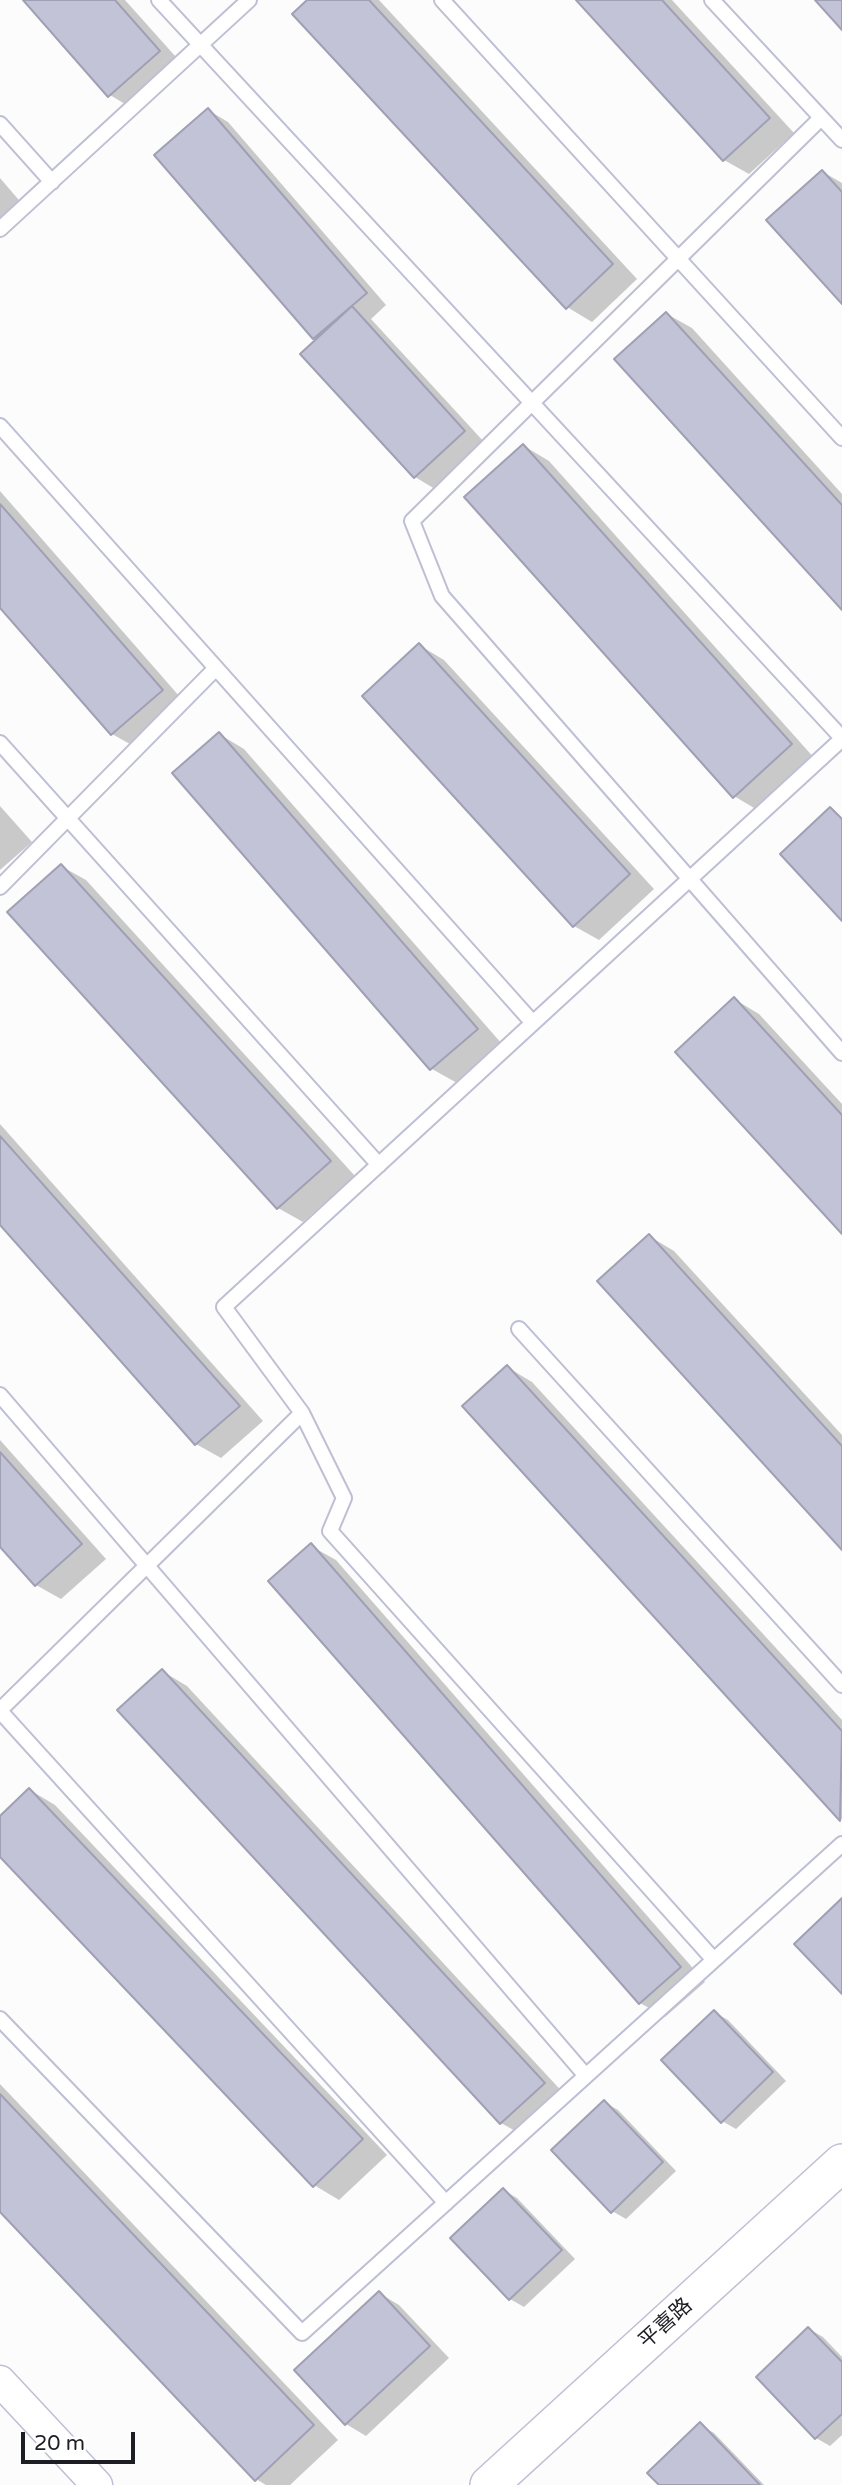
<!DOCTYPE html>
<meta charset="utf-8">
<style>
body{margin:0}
#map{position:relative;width:842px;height:2485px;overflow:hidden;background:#fbfcfb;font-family:"Varela Round",sans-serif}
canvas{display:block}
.scale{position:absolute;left:21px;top:2432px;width:114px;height:32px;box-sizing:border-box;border:4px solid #1d1d24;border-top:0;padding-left:9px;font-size:21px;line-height:24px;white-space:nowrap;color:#1d1d24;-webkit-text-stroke:5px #fff;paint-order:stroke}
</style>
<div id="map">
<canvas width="842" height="2485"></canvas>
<div class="scale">20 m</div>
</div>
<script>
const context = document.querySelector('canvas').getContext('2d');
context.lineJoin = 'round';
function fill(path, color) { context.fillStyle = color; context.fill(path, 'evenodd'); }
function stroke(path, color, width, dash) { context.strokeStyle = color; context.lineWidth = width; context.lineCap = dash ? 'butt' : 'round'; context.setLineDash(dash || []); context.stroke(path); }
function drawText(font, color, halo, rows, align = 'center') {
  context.font = font + ' "Varela Round","Noto Sans SC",sans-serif'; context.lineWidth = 5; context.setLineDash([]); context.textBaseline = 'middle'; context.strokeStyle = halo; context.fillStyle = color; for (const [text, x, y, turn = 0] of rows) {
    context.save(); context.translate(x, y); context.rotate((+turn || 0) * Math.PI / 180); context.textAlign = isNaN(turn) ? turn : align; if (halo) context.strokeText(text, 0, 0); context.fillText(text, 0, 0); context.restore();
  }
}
const shadow = new Path2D(`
 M 25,0 L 125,0 L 184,66 L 135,110 L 110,95 Z
 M 310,0 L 379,0 L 637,279 L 592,322 L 567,307 Z
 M 579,0 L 672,0 L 794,133 L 749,174 L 724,160 Z
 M 208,110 L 228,122 L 386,305 L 371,319 L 485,443 L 435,489 L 415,477 L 317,341 L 156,155 Z
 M 823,172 L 842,183 L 842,301 Z
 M 0,178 L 24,206 L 0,228 Z
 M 667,314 L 692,328 L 842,494 L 842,607 Z
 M 524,446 L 549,461 L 816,760 L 759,811 L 734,796 Z
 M 0,491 L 187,705 L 137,748 L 112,734 L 0,606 Z
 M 419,645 L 444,660 L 654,889 L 599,940 L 574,926 Z
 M 219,734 L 244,749 L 502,1044 L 457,1083 L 432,1069 L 175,773 Z
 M 0,806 L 32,842 L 0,870 Z
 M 61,866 L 86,880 L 355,1176 L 303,1222 L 278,1208 L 9,912 Z
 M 734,999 L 759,1014 L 842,1104 L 842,1231 Z
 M 0,1124 L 263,1421 L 221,1458 L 196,1444 L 0,1223 Z
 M 649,1236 L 674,1251 L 842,1435 L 842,1547 Z
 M 507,1367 L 532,1382 L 842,1720 L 842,1820 L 464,1406 Z
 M 0,1440 L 106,1559 L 61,1599 L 36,1585 L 0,1544 Z
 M 311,1546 L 336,1560 L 705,1982 L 665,2017 L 640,2003 Z
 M 162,1671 L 187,1686 L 568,2098 L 526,2137 L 501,2123 Z
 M 30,1790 L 55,1805 L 387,2155 L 339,2200 L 314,2185 L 0,1855 L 0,1819 Z
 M 714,2012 L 728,2020 L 786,2081 L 736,2129 L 722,2121 Z
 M 0,2084 L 338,2440 L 290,2485 L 266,2485 L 256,2479 L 0,2209 Z
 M 604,2102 L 618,2110 L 676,2171 L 626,2219 L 612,2211 Z
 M 503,2190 L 517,2198 L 575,2259 L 524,2307 L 510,2299 L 452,2238 Z
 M 379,2293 L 399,2305 L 449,2358 L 366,2436 L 346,2424 Z
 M 809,2329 L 823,2337 L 842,2357 L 842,2435 L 830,2446 L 816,2438 L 758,2377 Z
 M 700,2425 L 714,2433 L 764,2485 L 662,2485 Z`);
const building = new Path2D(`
 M 23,0 L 115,0 L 160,51 L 108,97 Z
 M 307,0 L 369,0 L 613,264 L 566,309 L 292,14 Z
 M 576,0 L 662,0 L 770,118 L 723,161 Z
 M 815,0 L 842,0 L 842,30 Z
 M 208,108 L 367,293 L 313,339 L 154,155 Z
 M 822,170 L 842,192 L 842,304 L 766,220 Z
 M 352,306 L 465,431 L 414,478 L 300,354 Z
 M 666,312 L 842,505 L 842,610 L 614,359 Z
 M 523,444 L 792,744 L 733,798 L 464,497 Z
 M 0,504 L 163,690 L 111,735 L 0,608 Z
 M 419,643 L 630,874 L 573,927 L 362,696 Z
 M 219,732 L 478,1029 L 430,1070 L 172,773 Z
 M 830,807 L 842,819 L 842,921 L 780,854 Z
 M 61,864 L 331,1161 L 277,1209 L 7,912 Z
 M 734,997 L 842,1115 L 842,1234 L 675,1052 Z
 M 0,1136 L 240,1406 L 195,1445 L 0,1225 Z
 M 649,1234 L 842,1446 L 842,1550 L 597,1281 Z
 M 507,1365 L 842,1731 L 840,1821 L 462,1406 Z
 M 0,1452 L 82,1544 L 35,1586 L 0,1547 Z
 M 311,1543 L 681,1967 L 639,2004 L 268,1581 Z
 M 162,1669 L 545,2083 L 500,2124 L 117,1710 Z
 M 29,1788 L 363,2139 L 313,2187 L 0,1857 L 0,1816 Z
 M 842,1898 L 842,1994 L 794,1944 Z
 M 714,2010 L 773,2072 L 721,2123 L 661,2060 Z
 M 0,2094 L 314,2425 L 255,2481 L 0,2212 Z
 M 604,2100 L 663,2162 L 611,2213 L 551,2150 Z
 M 503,2188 L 562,2250 L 509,2300 L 450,2238 Z
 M 379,2291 L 430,2346 L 345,2425 L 294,2370 Z
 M 808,2327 L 842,2362 L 842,2414 L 815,2439 L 756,2377 Z
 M 700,2422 L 760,2485 L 659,2485 L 647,2473 Z`);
const service = new Path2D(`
 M 159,0 L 842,738
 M 442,0 L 842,438
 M 712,0 L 842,140
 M 821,118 L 412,521 L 442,596 L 842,1053
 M 0,124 L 52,182
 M 0,229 L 249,0
 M 0,426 L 533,1023
 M 0,743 L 379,1165
 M 0,887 L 216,668
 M 519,1329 L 842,1685
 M 0,1395 L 586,2076
 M 302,1413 L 344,1498 L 330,1531 L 714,1960
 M 0,1710 L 302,1413 L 224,1307 L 842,739
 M 0,1711 L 446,2203
 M 0,2019 L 302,2333 L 842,1844`);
const minor = new Path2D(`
 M 0,2381 L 97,2485`);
const tertiary = new Path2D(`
 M 489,2485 L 842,2163`);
const streetNames = [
 ["平喜路",666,2324,-42]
];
fill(shadow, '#0003');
fill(building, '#c3c3d8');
stroke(building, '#a0a0b4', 2);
stroke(service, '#bfbfd4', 18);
stroke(minor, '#bfbfd4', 33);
stroke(tertiary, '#bfbfd4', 40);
stroke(service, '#fff', 14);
stroke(minor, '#fff', 30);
stroke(tertiary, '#fff', 37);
drawText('21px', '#1d1d24', '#fff', streetNames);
</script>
